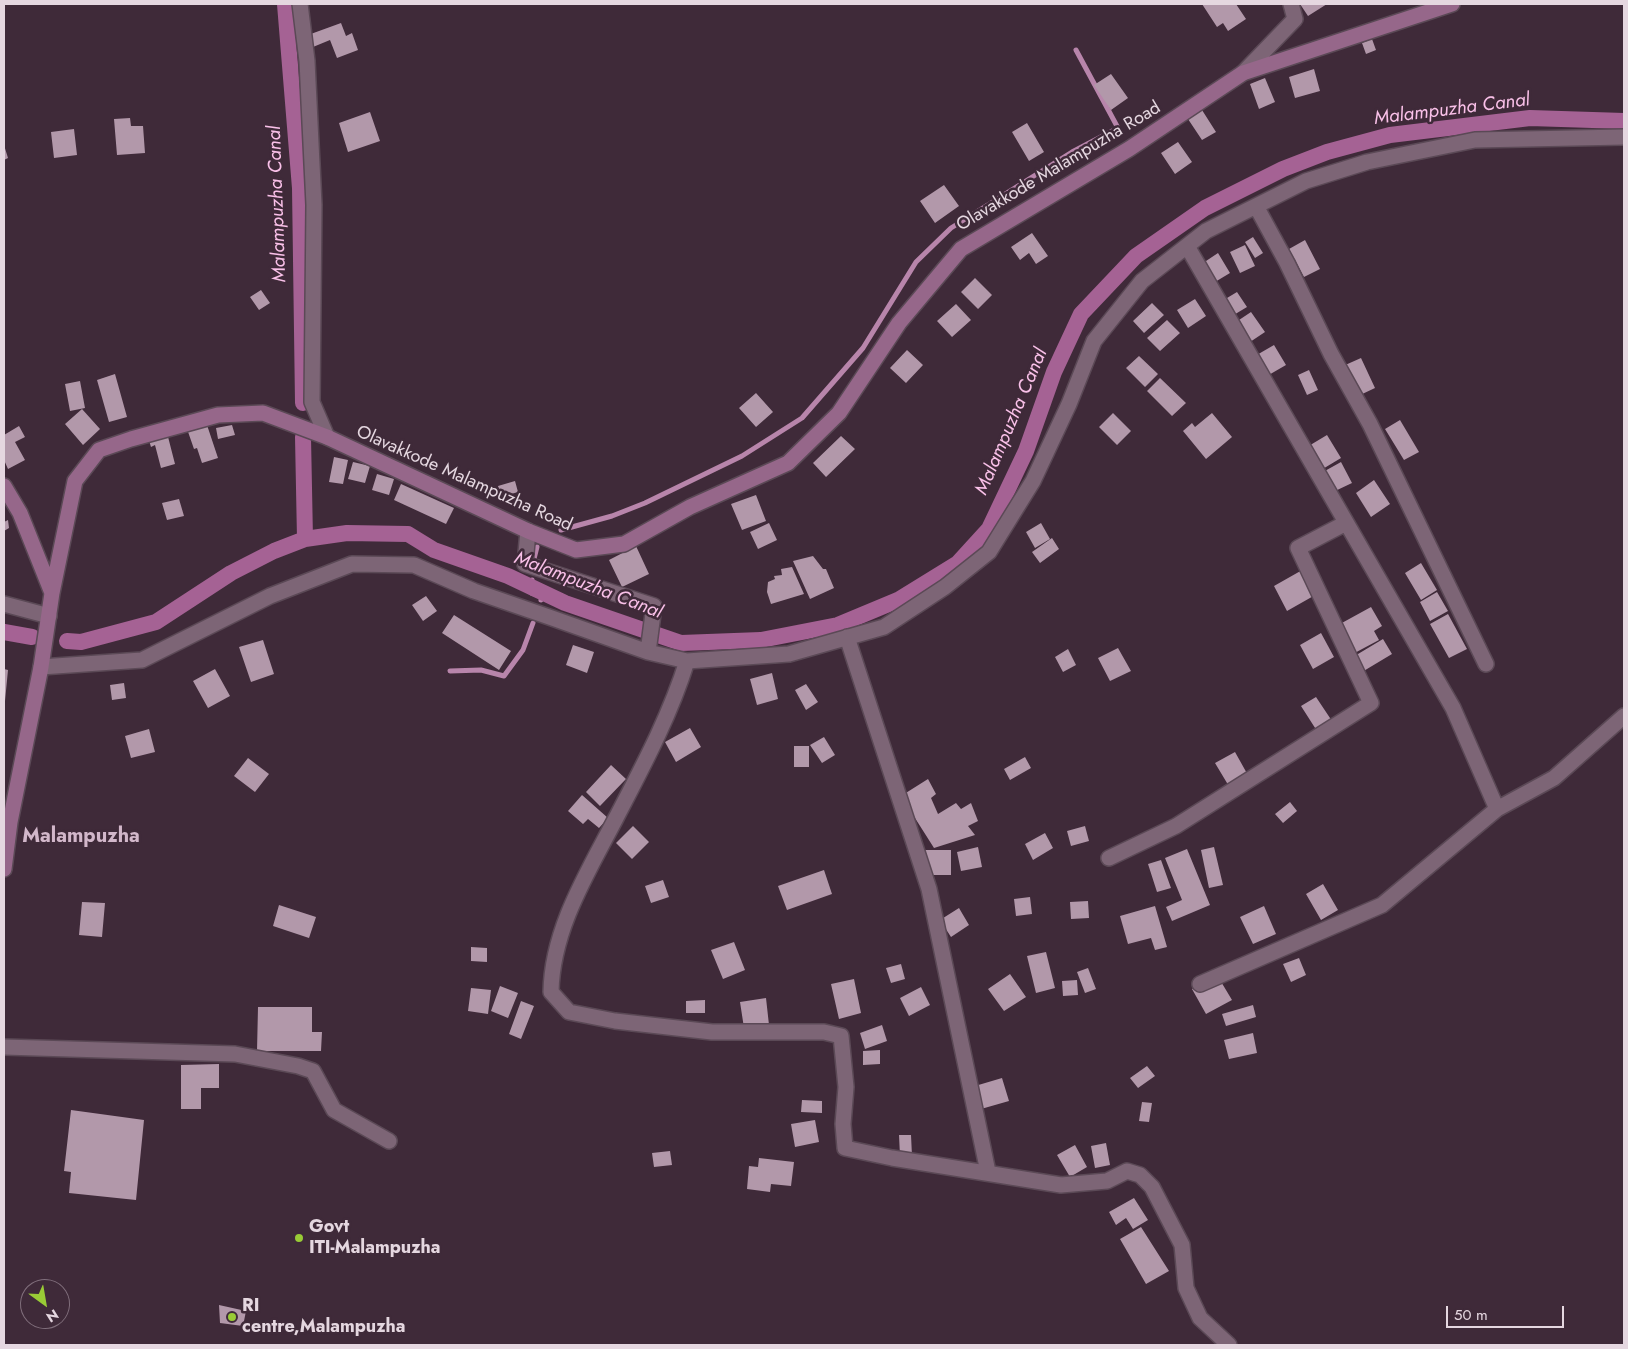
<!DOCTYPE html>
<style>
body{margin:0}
#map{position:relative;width:1628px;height:1349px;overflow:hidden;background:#3f2a39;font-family:Jost,sans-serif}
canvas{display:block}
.frame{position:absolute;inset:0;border:5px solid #e5d7e0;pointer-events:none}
.north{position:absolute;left:20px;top:1279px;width:50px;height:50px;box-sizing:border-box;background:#3f2a39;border:1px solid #816f7c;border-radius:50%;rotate:148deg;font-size:14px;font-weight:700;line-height:20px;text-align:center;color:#e5d7e0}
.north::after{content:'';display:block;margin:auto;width:18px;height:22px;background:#99cb36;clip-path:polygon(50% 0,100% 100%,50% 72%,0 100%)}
.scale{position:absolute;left:1446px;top:1306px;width:118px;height:22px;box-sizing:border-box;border:2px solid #e5d7e0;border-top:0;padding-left:6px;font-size:15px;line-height:18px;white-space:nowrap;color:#e5d7e0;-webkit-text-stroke:4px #3f2a39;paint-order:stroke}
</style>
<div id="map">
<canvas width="1628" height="1349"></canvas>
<div class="frame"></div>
<div class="north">N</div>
<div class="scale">50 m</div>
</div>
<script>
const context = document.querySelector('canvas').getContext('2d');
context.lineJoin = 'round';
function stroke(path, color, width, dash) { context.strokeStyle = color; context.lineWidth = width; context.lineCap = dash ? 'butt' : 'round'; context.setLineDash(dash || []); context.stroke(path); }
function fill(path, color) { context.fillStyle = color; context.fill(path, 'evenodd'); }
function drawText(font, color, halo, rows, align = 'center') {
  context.font = font + ' Jost,sans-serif'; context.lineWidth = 5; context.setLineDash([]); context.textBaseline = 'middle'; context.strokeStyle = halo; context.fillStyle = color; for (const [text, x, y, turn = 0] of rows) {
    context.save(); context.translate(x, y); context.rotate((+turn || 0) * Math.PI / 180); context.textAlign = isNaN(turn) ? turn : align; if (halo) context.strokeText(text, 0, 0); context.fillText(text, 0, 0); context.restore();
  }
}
const stream = new Path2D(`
 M 561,530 L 612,516 L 645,503 L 742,456 L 802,418 L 863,348 L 916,262 L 951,228 L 1072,152 L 1118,128 L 1076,50
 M 534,559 L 537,547
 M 532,580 L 531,593 L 542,597 L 541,600
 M 450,671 L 481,670 L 504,676 L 523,650 L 533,623`);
const canal = new Path2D(`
 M 285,4 L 300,188 L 303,403
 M 303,437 L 305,539
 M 4,632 L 32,637
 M 67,641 L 81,642 L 156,622 L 231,573 L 274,551 L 305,539 L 347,533 L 408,534 L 434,550 L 508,576 L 565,603 L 681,643 L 761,640 L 838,625 L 898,600 L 958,563 L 989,529 L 1026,451 L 1054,372 L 1081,314 L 1136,256 L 1205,208 L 1283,169 L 1327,152 L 1390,135 L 1530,118 L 1624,121`);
const building = new Path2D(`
 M 1202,4 L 1236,4 L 1246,19 L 1228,31 L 1223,23 L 1217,27 Z
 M 1300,4 L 1327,4 L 1308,16 Z
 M 341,23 L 346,36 L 352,33 L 358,50 L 337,58 L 330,40 L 313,47 L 308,35 Z
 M 1372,39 L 1376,50 L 1366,54 L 1362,43 Z
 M 1314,69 L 1320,91 L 1295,98 L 1289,77 Z
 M 1111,74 L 1128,98 L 1111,110 L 1094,85 Z
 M 1265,78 L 1275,102 L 1259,109 L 1250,84 Z
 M 1202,110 L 1216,132 L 1202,140 L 1188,119 Z
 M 370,112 L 380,141 L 348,152 L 339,123 Z
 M 130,118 L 131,126 L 143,126 L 145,153 L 117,155 L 114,119 Z
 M 1027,123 L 1044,152 L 1029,161 L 1012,132 Z
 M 74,129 L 77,155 L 54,158 L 51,132 Z
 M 1178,142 L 1192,162 L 1175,174 L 1161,153 Z
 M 4,145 L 8,158 L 4,160 Z
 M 944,185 L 959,206 L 935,223 L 920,201 Z
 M 1032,233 L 1048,256 L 1036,264 L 1029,253 L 1020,260 L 1011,247 Z
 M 1253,237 L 1263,253 L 1255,258 L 1245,242 Z
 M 1305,240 L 1320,269 L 1304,277 L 1289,249 Z
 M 1245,245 L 1255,266 L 1240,273 L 1230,252 Z
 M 1218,253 L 1230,273 L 1215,282 L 1203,263 Z
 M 975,278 L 992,295 L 978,309 L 961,292 Z
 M 261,290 L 270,303 L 259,310 L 250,297 Z
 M 1237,292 L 1247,307 L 1232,316 L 1222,301 Z
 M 1195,299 L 1206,316 L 1188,328 L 1177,310 Z
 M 1152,303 L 1164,315 L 1144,333 L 1133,321 Z
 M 956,304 L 971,320 L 952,337 L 937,321 Z
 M 1251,312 L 1265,332 L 1250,342 L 1236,322 Z
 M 1167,320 L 1180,333 L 1160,351 L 1147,338 Z
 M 1274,345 L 1286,365 L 1267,376 L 1255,356 Z
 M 907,350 L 923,365 L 906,383 L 890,368 Z
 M 1139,356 L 1158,374 L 1145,387 L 1126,368 Z
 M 1361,358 L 1375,388 L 1358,396 L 1343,366 Z
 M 1309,370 L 1318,390 L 1307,395 L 1298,375 Z
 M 115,374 L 127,417 L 109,422 L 97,380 Z
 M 1160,378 L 1186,403 L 1172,416 L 1147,391 Z
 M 80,381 L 85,408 L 70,411 L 65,384 Z
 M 756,393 L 773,412 L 756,427 L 739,408 Z
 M 82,409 L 100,429 L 83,445 L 65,424 Z
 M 1113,413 L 1131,431 L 1117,445 L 1099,427 Z
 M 1212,413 L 1232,437 L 1206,459 L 1183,431 L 1192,423 L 1195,427 Z
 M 205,419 L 218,458 L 202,463 L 197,448 L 194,449 L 186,426 Z
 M 1400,420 L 1419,452 L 1404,460 L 1385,429 Z
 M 232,425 L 235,435 L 218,439 L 216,428 Z
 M 19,426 L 25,437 L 15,442 L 25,460 L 8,469 L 4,460 L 4,435 Z
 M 166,429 L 175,464 L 161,468 L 155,445 L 151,447 L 147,434 Z
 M 1327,435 L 1341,458 L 1321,470 L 1307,447 Z
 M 841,436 L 855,449 L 826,477 L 813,463 Z
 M 334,457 L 348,460 L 343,484 L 329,482 Z
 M 353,462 L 370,466 L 365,483 L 348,479 Z
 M 1341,462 L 1352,483 L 1333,492 L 1323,472 Z
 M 377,474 L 394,479 L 389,495 L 372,490 Z
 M 1374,480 L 1390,504 L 1371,517 L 1356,493 Z
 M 515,481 L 518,492 L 501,497 L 498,486 Z
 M 401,484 L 454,508 L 446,524 L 394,500 Z
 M 756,495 L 766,521 L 742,530 L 731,504 Z
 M 179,499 L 184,516 L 167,520 L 162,503 Z
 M 8,520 L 9,528 L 4,531 L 4,522 Z
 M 769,523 L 777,540 L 758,549 L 750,532 Z
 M 1041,523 L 1050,539 L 1035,548 L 1026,532 Z
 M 1052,538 L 1059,549 L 1040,563 L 1032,552 Z
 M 636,546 L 649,574 L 622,587 L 609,560 Z
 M 813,556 L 823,569 L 826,569 L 834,588 L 810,599 L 793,561 Z
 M 1421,563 L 1437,590 L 1421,600 L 1405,573 Z
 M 792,567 L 804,594 L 771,604 L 767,592 L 768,582 L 775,579 L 774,576 L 782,575 L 781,569 Z
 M 1304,569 L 1317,594 L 1287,611 L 1274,586 Z
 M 1437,592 L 1448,611 L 1430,621 L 1420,602 Z
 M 426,596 L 437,611 L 423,621 L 412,605 Z
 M 1371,607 L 1382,626 L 1374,631 L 1379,640 L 1349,656 L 1340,624 Z
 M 1448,614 L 1467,649 L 1449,658 L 1430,624 Z
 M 454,615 L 511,651 L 499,670 L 442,633 Z
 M 1321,633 L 1334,657 L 1313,669 L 1300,645 Z
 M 1383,639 L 1392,654 L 1362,672 L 1353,657 Z
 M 263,640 L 274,674 L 251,682 L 239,647 Z
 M 573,645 L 594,652 L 587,673 L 566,665 Z
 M 1118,648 L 1131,671 L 1110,681 L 1098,658 Z
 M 1068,649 L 1076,665 L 1063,672 L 1055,657 Z
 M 4,669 L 8,670 L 5,701 L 4,701 Z
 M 215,669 L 230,696 L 208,708 L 193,681 Z
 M 772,673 L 778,699 L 757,705 L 750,679 Z
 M 124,683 L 126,698 L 112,700 L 110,685 Z
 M 806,684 L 818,702 L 806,710 L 795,690 Z
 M 1316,697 L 1332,721 L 1317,731 L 1301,706 Z
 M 690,728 L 701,747 L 676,762 L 665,742 Z
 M 149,729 L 155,752 L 131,758 L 125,736 Z
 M 824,737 L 835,755 L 822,763 L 810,745 Z
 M 794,746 L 809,746 L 809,767 L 794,767 Z
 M 1235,752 L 1249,777 L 1230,788 L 1215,763 Z
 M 1025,757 L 1031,768 L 1010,780 L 1004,769 Z
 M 248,758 L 269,774 L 255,792 L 234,776 Z
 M 611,765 L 626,779 L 600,806 L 586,792 Z
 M 928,779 L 936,794 L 931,798 L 938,814 L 956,803 L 961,809 L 971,803 L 978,821 L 968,826 L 975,835 L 934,848 L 901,796 Z
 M 582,795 L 608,818 L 599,828 L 588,819 L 583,824 L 568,811 Z
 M 1290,802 L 1297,811 L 1283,823 L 1275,814 Z
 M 633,826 L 649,842 L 632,859 L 616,843 Z
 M 1085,826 L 1089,841 L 1071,846 L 1067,831 Z
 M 1045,833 L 1053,848 L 1033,860 L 1025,844 Z
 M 978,847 L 982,867 L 961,871 L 957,852 Z
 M 1214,847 L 1223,885 L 1209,888 L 1201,850 Z
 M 1187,849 L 1210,905 L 1172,921 L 1166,907 L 1182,900 L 1165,858 Z
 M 923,850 L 951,850 L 951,875 L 923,875 Z
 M 1161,860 L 1171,888 L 1157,892 L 1148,864 Z
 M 824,870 L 832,894 L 787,910 L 778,886 Z
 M 663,880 L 669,897 L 651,903 L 645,886 Z
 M 1323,884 L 1338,910 L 1321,920 L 1306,894 Z
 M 1030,897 L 1032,914 L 1016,916 L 1014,899 Z
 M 1088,901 L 1089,918 L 1071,919 L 1070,902 Z
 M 82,902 L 105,903 L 102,937 L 79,935 Z
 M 279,905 L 316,917 L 309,938 L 273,926 Z
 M 1155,906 L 1167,947 L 1155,950 L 1151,938 L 1128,944 L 1120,916 Z
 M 1264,906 L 1276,934 L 1253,944 L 1240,917 Z
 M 959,908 L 969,925 L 951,937 L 940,920 Z
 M 734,942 L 745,970 L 723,979 L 711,950 Z
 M 471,947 L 487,948 L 487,962 L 471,961 Z
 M 1046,952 L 1055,988 L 1036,993 L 1027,956 Z
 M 1299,958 L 1306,975 L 1291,982 L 1283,964 Z
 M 901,964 L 905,979 L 891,983 L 886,968 Z
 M 1088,968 L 1096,989 L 1085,993 L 1077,972 Z
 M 1010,974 L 1026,997 L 1004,1011 L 988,989 Z
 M 1217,975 L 1232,1000 L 1206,1014 L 1192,989 Z
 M 854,979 L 861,1013 L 839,1019 L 831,984 Z
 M 1077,980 L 1078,995 L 1063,996 L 1062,981 Z
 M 500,986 L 518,993 L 508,1018 L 491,1011 Z
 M 921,987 L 930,1005 L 909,1016 L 900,998 Z
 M 471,988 L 491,990 L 488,1014 L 468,1011 Z
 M 766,998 L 769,1025 L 744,1028 L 740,1002 Z
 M 705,1000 L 705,1013 L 686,1013 L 686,1001 Z
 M 521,1001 L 534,1006 L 521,1039 L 509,1034 Z
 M 1253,1005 L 1256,1017 L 1226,1026 L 1222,1014 Z
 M 258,1007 L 312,1007 L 312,1032 L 322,1032 L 321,1051 L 257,1051 Z
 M 882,1025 L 887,1041 L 865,1049 L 860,1033 Z
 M 1253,1033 L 1257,1053 L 1229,1059 L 1224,1040 Z
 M 880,1050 L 880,1064 L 863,1065 L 863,1051 Z
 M 219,1064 L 219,1088 L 201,1088 L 201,1109 L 181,1109 L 181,1065 Z
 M 1147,1066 L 1155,1076 L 1138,1088 L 1130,1078 Z
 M 1002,1078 L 1009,1101 L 981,1109 L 975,1086 Z
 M 802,1100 L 822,1101 L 822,1113 L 801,1112 Z
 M 1142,1102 L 1152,1103 L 1149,1122 L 1139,1121 Z
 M 71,1110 L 144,1120 L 136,1200 L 69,1193 L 71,1172 L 64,1171 Z
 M 815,1120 L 819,1142 L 795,1147 L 791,1124 Z
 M 899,1135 L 911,1135 L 912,1156 L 900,1156 Z
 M 1106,1143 L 1110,1165 L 1095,1168 L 1091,1146 Z
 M 1075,1145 L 1087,1167 L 1070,1177 L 1057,1155 Z
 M 670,1151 L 672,1165 L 654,1167 L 652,1153 Z
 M 759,1158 L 794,1162 L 791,1186 L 771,1184 L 770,1192 L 747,1189 L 749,1166 L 758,1167 Z
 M 1134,1198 L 1148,1220 L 1133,1229 L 1126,1218 L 1116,1225 L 1109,1212 Z
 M 1141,1227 L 1169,1271 L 1146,1284 L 1120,1239 Z
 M 219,1305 L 246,1311 L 243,1326 L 220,1323 Z`);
const minor = new Path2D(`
 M 300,4 L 307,61 L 314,205 L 312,402 L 327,437
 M 1243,73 L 1295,19 L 1291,4
 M 1256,206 L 1287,263 L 1331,354 L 1370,424 L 1486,664
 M 1187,246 L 1453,708 L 1497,809
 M 528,531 L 525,564 L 654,606 L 648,652
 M 4,604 L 49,616
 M 847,637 L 929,889 L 988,1172
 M 687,661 L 789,654 L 884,627 L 945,587 L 989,552 L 1033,481 L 1069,404 L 1094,341 L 1142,281 L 1206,231 L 1306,181 L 1367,162 L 1475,140 L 1624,137
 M 41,667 L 142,660 L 270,596 L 352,564 L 414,565 L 474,591 L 552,618 L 648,652 L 687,661 C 670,716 642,768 616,818 C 588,872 552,929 551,992 L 569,1012 L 615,1021 L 712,1032 L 824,1032 L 841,1036 L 846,1087 L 843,1124 L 845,1148 L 892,1158 L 1061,1185 L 1107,1181 L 1127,1171 L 1140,1175 L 1152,1187 L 1182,1245 L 1186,1288 L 1200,1318 L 1229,1345
 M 1109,858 L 1176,826 L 1371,703 L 1298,548 L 1346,523
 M 1200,984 L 1382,905 L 1497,809 L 1554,778 L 1624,716
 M 4,1047 L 235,1054 L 298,1066 L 313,1071 L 334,1110 L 389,1141`);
const secondary = new Path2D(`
 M 4,486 L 20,513 L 52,593
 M 4,869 L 10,822 L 41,667 L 52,593 L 75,481 L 99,450 L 131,439 L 218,415 L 263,413 L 327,437 L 528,531 L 576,550 L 624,544 L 690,507 L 788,463 L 839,413 L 899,323 L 961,249 L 1129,149 L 1243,73 L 1452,4`);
const markers = [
 [299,1238,5,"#99cb36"],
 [232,1317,5,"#99cb36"]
];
const streetNames = [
 ["Olavakkode Malampuzha Road",1059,167,-31],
 ["Olavakkode Malampuzha Road",464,479,24]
];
const poiNames = [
 ["Govt",309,1228],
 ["ITI-Malampuzha",309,1249],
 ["RI",242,1307],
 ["centre,Malampuzha",242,1328]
];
const waterNames = [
 ["Malampuzha Canal",1452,110,-7],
 ["Malampuzha Canal",278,204,-92],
 ["Malampuzha Canal",1012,422,-67],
 ["Malampuzha Canal",588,586,21]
];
const quarterNames = [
 ["Malampuzha",81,837]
];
stroke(stream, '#b885ab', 5);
stroke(canal, '#a56294', 16);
fill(building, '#b298aa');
stroke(minor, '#5b4956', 18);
stroke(secondary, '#5b4956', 18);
stroke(minor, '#7d6576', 15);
stroke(secondary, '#96678a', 15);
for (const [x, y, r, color] of markers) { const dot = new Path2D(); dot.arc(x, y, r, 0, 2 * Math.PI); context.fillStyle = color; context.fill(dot); stroke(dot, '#3f2a39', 2); }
drawText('18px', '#e5d7e0', '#3f2a39', streetNames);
drawText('bold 18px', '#e5d7e0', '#3f2a39', poiNames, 'left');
drawText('italic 19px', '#fac1e9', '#3f2a39', waterNames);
drawText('bold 20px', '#d2b7ca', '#3f2a39', quarterNames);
</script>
